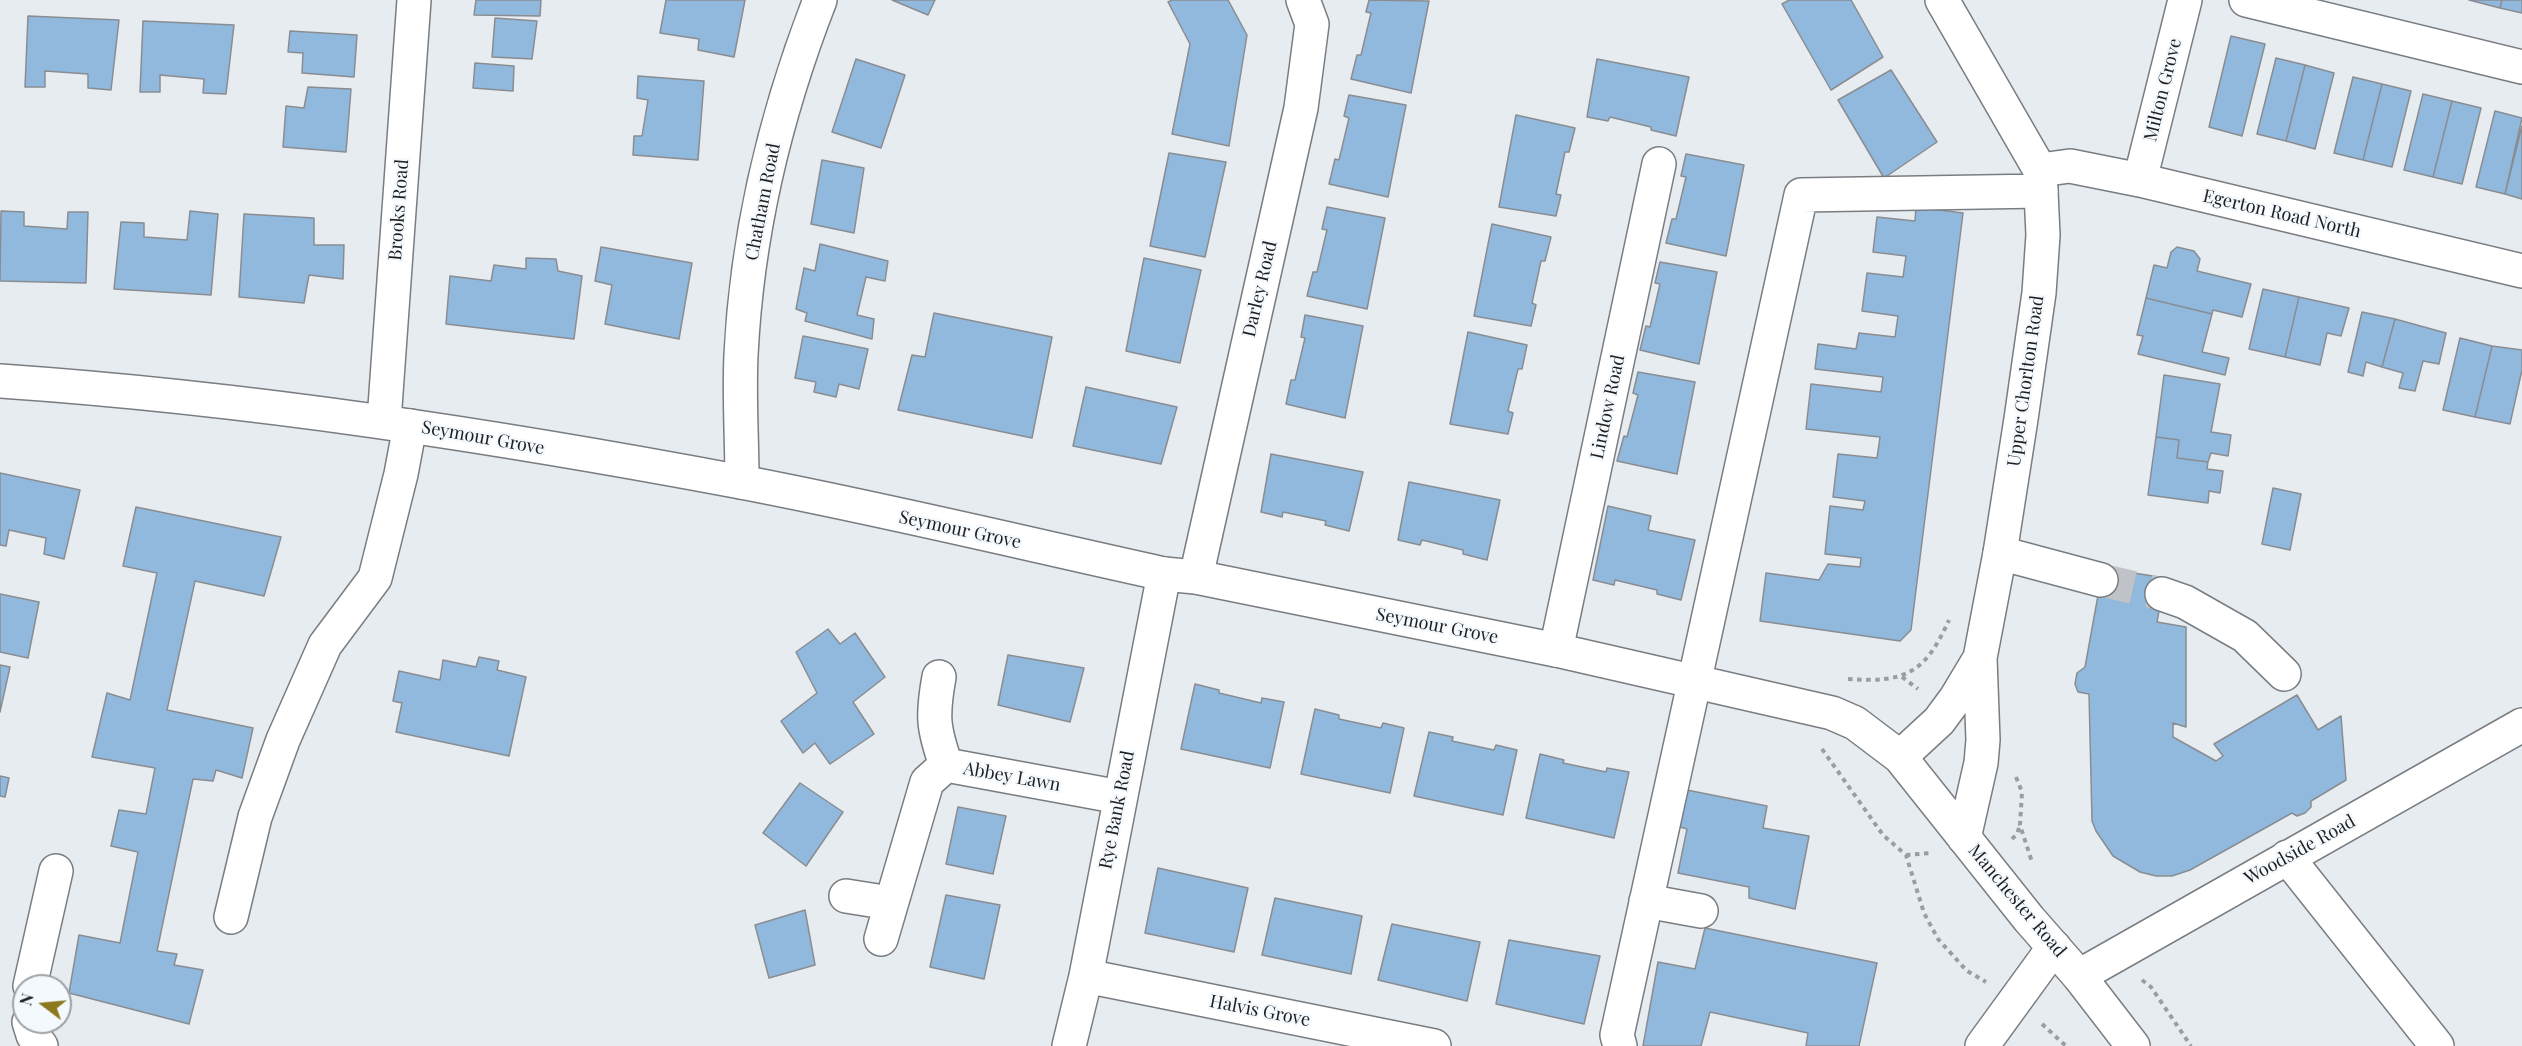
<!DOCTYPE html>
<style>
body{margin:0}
#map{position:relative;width:2522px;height:1046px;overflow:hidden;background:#e7ecf1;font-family:"Playfair Display",serif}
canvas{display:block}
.north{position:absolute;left:12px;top:974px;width:60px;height:60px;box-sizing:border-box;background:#f4f9fe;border:2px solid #9ea1a5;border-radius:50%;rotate:286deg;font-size:16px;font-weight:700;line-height:24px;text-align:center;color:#1d1e20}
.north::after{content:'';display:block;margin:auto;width:21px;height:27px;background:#8b791e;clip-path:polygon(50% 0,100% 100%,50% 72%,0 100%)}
</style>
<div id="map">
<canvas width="2522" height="1046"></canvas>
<div class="north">N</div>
</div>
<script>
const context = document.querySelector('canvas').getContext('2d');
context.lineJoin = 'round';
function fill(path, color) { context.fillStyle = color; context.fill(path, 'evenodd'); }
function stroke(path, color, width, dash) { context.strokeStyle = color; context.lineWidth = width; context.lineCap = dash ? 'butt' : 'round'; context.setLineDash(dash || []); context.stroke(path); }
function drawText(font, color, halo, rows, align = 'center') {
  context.font = font + ' "Playfair Display",serif'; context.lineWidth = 4.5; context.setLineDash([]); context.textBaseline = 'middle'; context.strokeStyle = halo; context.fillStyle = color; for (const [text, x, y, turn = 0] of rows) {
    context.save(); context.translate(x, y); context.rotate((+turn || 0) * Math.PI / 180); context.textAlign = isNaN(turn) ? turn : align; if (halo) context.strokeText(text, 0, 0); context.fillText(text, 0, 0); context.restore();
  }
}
const building = new Path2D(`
 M 476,0 L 541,0 L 540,16 L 474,15 Z
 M 666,0 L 745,0 L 734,57 L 698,50 L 699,39 L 660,33 Z
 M 892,0 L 935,0 L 928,15 Z
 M 1172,0 L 1228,0 L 1247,35 L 1229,146 L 1172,134 L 1190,44 L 1168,2 Z
 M 1369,0 L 1429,1 L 1411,93 L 1351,79 L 1357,55 L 1361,55 L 1371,13 L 1366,12 Z
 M 1789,0 L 1851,0 L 1883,57 L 1831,90 L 1782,4 Z
 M 2469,0 L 2502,0 L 2500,8 Z
 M 2502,0 L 2522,0 L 2522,13 L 2500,8 Z
 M 28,16 L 119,20 L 111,90 L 88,88 L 88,74 L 45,71 L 45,87 L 25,87 Z
 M 495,18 L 537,21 L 532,59 L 492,57 Z
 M 143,21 L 234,25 L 226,94 L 203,93 L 204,79 L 160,75 L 160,92 L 140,92 Z
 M 290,31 L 357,35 L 354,77 L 302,73 L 303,53 L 288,52 Z
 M 2231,36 L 2265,44 L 2242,136 L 2209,127 Z
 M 2276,58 L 2305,65 L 2286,141 L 2257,134 Z
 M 856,59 L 905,75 L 881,148 L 832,132 Z
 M 1597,59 L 1689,77 L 1676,136 L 1651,130 L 1651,127 L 1610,117 L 1608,121 L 1587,117 Z
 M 475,63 L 514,66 L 513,91 L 473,88 Z
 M 2305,65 L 2334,73 L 2315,149 L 2286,141 Z
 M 1891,70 L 1937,142 L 1884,178 L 1838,100 Z
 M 638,76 L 704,81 L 698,160 L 633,155 L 634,136 L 642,136 L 648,100 L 637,98 Z
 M 2353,77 L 2382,84 L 2363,160 L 2334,153 Z
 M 2382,84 L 2411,91 L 2392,167 L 2363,160 Z
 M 308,87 L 351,89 L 346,152 L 283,147 L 286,106 L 304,108 Z
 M 2423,94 L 2452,101 L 2433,177 L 2404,170 Z
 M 1349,95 L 1406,105 L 1388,197 L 1329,184 L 1335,159 L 1339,160 L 1349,118 L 1344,116 Z
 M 2452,101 L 2481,108 L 2462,184 L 2433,177 Z
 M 2495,111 L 2522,118 L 2505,194 L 2476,187 Z
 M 1516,115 L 1575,128 L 1569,152 L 1565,152 L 1556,194 L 1561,195 L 1556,216 L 1499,207 Z
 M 2522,126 L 2522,199 L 2505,194 Z
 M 1169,153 L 1226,162 L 1205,257 L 1150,246 Z
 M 1686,154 L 1744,165 L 1726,256 L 1666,243 L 1672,219 L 1676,219 L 1686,177 L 1681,176 Z
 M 822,160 L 864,168 L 854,233 L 811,224 Z
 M 1327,207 L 1385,218 L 1367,309 L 1307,296 L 1313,272 L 1317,272 L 1327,230 L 1322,229 Z
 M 1916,207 L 1963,213 L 1911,630 L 1900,641 L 1760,621 L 1766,573 L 1819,580 L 1828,564 L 1860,567 L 1861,558 L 1825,554 L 1830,506 L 1863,510 L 1865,501 L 1833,497 L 1838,454 L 1877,458 L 1880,437 L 1806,429 L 1811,384 L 1881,392 L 1883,377 L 1815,369 L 1818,344 L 1856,349 L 1859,333 L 1895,337 L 1898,316 L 1862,311 L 1867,273 L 1903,277 L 1906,256 L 1873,252 L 1877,217 L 1915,221 Z
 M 1,211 L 24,212 L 24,226 L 67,229 L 68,212 L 88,212 L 86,283 L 0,281 Z
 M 190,211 L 218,214 L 211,295 L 114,289 L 121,222 L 144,223 L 144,237 L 187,240 Z
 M 244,214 L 314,218 L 314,245 L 344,245 L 343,279 L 309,275 L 304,303 L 239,297 Z
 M 1492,224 L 1551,237 L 1545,261 L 1541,261 L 1532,303 L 1536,305 L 1531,326 L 1474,316 Z
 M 820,244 L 888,261 L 885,281 L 866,277 L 857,315 L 874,319 L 872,339 L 805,321 L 807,313 L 796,309 L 804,268 L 815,271 Z
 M 601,247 L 692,263 L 679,339 L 605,324 L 612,285 L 595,281 Z
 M 2177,247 L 2194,251 L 2200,259 L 2197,271 L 2251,284 L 2242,317 L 2213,310 L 2212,314 L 2146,298 L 2154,265 L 2167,268 L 2171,252 Z
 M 526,258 L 556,259 L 558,271 L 582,276 L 574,339 L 446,324 L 450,276 L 491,281 L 494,265 L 526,269 Z
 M 1144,258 L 1201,270 L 1180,363 L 1126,351 Z
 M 1660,262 L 1717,272 L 1699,364 L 1640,350 L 1646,326 L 1650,327 L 1660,284 L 1655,283 Z
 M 2263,289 L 2299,297 L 2285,357 L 2249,349 Z
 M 2299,297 L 2349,308 L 2341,336 L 2327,333 L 2320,365 L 2285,357 Z
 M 2146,298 L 2212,314 L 2202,352 L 2229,358 L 2225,375 L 2138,354 L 2143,336 L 2137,335 Z
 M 2362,312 L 2395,319 L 2382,367 L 2366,362 L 2363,376 L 2348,372 Z
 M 934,313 L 1052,337 L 1032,438 L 898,410 L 912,355 L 925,357 Z
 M 1305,315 L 1363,326 L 1345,418 L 1286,404 L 1291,380 L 1295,380 L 1305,338 L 1301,337 Z
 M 2395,319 L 2446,333 L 2439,364 L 2423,361 L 2415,391 L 2399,388 L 2403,373 L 2382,367 Z
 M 1468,332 L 1527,345 L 1522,369 L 1518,369 L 1508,411 L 1513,413 L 1508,434 L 1450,424 Z
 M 803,336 L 868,349 L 859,389 L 839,384 L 836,397 L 814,392 L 816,382 L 795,378 Z
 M 2460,338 L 2492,346 L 2475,417 L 2443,410 Z
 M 2492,346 L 2522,350 L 2522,370 L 2510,424 L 2475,417 Z
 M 1638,372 L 1695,382 L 1677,474 L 1617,461 L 1624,436 L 1627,437 L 1638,395 L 1633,393 Z
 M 2164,375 L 2220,384 L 2211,432 L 2231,435 L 2228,456 L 2211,453 L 2208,462 L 2177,458 L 2179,440 L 2156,437 Z
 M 1086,387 L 1177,407 L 1161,464 L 1073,446 Z
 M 2156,437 L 2179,440 L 2177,458 L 2208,462 L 2207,469 L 2223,471 L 2220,493 L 2209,491 L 2208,503 L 2148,495 Z
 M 1271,454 L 1363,472 L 1349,531 L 1325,525 L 1326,521 L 1283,512 L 1282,517 L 1261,512 Z
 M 0,473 L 80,490 L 64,559 L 44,554 L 46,538 L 9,530 L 6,546 L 0,545 Z
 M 1409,482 L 1500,500 L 1487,560 L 1463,554 L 1463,550 L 1422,540 L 1420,545 L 1398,540 Z
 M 2273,488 L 2301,494 L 2290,550 L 2262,544 Z
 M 1608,506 L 1651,516 L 1648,530 L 1695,540 L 1681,600 L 1657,594 L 1657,590 L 1615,580 L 1614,585 L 1593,580 Z
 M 136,507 L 281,537 L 264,596 L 195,581 L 167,710 L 253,728 L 242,778 L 216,770 L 213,781 L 193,779 L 157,951 L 177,954 L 174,965 L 203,970 L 189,1024 L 69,993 L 79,935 L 120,943 L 138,852 L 111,846 L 119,810 L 146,814 L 155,768 L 92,757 L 107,693 L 130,700 L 157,573 L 123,566 Z
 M 2103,568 L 2165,578 L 2157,622 L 2186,627 L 2186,727 L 2173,723 L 2173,737 L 2216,761 L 2223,756 L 2214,744 L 2297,695 L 2318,730 L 2341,716 L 2346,780 L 2311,801 L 2311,807 L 2305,813 L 2297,816 L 2292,813 L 2190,870 L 2172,876 L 2156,876 L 2140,872 L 2113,856 L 2096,831 L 2092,821 L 2089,694 L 2078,692 L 2075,684 L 2077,673 L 2085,667 Z
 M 0,594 L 39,602 L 28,658 L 0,652 Z
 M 828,629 L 840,644 L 855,633 L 885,677 L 853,702 L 874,734 L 830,764 L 815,743 L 803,753 L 781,721 L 817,693 L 796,652 Z
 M 1008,655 L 1084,668 L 1070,722 L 998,705 Z
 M 479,657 L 499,661 L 497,670 L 526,677 L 509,756 L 396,732 L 402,703 L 393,701 L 399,671 L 440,680 L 443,660 L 476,667 Z
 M 0,665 L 10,667 L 0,712 Z
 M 1195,684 L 1219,690 L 1219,693 L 1261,703 L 1262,698 L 1284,702 L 1270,768 L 1181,749 Z
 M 1315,709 L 1339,715 L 1339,719 L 1381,728 L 1383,723 L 1404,728 L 1390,793 L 1301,774 Z
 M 1429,732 L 1453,737 L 1452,741 L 1494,750 L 1496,745 L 1517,750 L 1503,815 L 1414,796 Z
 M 1540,754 L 1564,760 L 1563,763 L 1606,772 L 1607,768 L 1629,772 L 1614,838 L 1526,818 Z
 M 0,776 L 9,778 L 5,797 L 0,796 Z
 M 800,783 L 843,812 L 806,866 L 763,833 Z
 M 1682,789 L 1767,806 L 1763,828 L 1809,836 L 1795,909 L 1749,898 L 1749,887 L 1678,873 L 1687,829 L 1673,825 Z
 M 958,807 L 1006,816 L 993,874 L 946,864 Z
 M 1158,868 L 1248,888 L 1234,952 L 1145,933 Z
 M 946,895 L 1000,905 L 984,979 L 930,967 Z
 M 1275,898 L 1362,916 L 1351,974 L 1262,955 Z
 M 805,910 L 815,965 L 769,978 L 755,925 Z
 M 1392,924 L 1480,942 L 1467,1001 L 1378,980 Z
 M 1705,928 L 1877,963 L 1859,1046 L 1806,1046 L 1808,1033 L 1710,1012 L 1701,1046 L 1643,1046 L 1658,962 L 1695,969 Z
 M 1509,940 L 1600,956 L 1584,1024 L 1496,1004 Z`);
const minorTunnel = new Path2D(`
 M 2101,580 L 2162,594`);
const path = new Path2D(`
 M 1902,677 L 1918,689
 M 1848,679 C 1906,683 1925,673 1949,620
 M 1822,749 L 1883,835 L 1906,855 L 1924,913 L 1938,939 L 1967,971 L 1986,982
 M 2016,777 L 2022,792 L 2020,825 L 2032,862
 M 2012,839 L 2017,834 L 2020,825
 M 1906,855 L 1931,853
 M 2142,980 L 2151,987 L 2191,1046
 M 2042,1024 L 2066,1046`);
const minor = new Path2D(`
 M 2246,0 L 2522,67
 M 2040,170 L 2070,166 L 2140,180 L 2522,271
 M 2140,180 L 2185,0
 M 384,421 L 414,0
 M 742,482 C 742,440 739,397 741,355 C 747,233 776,113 820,0
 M 2000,553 L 2101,580
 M 1196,577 L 1301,108 L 1312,24 L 1303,0
 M 2162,594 L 2185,602 L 2245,636 L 2284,674
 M 1556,650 L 1659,164
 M 939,677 C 932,716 933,728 946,765
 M 2287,857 L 2437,1046
 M 846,896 L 890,903
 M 1646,901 L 1701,911
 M 231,917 L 255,817 L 283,740 L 325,645 L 375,578 L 401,474 L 410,426
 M 881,939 L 927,782 L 946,765 L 1120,797
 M 1086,976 L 1434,1046
 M 2079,976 L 2522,725
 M 30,986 L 56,871
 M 29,1022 L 33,1035 L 41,1046
 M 1069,1046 L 1086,976 L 1164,574
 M 1620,1046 L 1617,1035 L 1801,195 L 2041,191
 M 1982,1046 L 2054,947`);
const major = new Path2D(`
 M 0,381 C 249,398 496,436 741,482 C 883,509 1023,543 1164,574 L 1196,577 L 1556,650 L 1832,713 L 1855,723 L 1900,757 L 2029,919 L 2079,976 L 2133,1046
 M 1900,757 L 1939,721 L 1956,698 L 1980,658 L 2000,553 L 2021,419 L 2039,293 L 2043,235 L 2040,170 L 1942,0
 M 1964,838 L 1981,763 L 1983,740 L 1980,658`);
const streetNames = [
 ["Milton Grove",2163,90,-76],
 ["Chatham Road",763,202,-79],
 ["Brooks Road",399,210,-86],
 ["Egerton Road North",2282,214,13],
 ["Darley Road",1260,289,-77],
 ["Upper Chorlton Road",2026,381,-82],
 ["Lindow Road",1608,407,-78],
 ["Seymour Grove",483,438,10],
 ["Seymour Grove",960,530,12],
 ["Seymour Grove",1437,626,11],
 ["Abbey Lawn",1012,777,10],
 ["Rye Bank Road",1117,810,-79],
 ["Woodside Road",2300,850,-29],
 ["Manchester Road",2017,901,50],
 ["Halvis Grove",1260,1011,11]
];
fill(building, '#91b9dd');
stroke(building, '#898d92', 1.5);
stroke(minorTunnel, '#bfc3c7', 33, [33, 16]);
stroke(minor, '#797d81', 36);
stroke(major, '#797d81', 36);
stroke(path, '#9a9ea2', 4, [4.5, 4.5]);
stroke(minor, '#fff', 33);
stroke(major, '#fff', 33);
drawText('18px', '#1d1e20', '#f4f9fe', streetNames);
</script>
